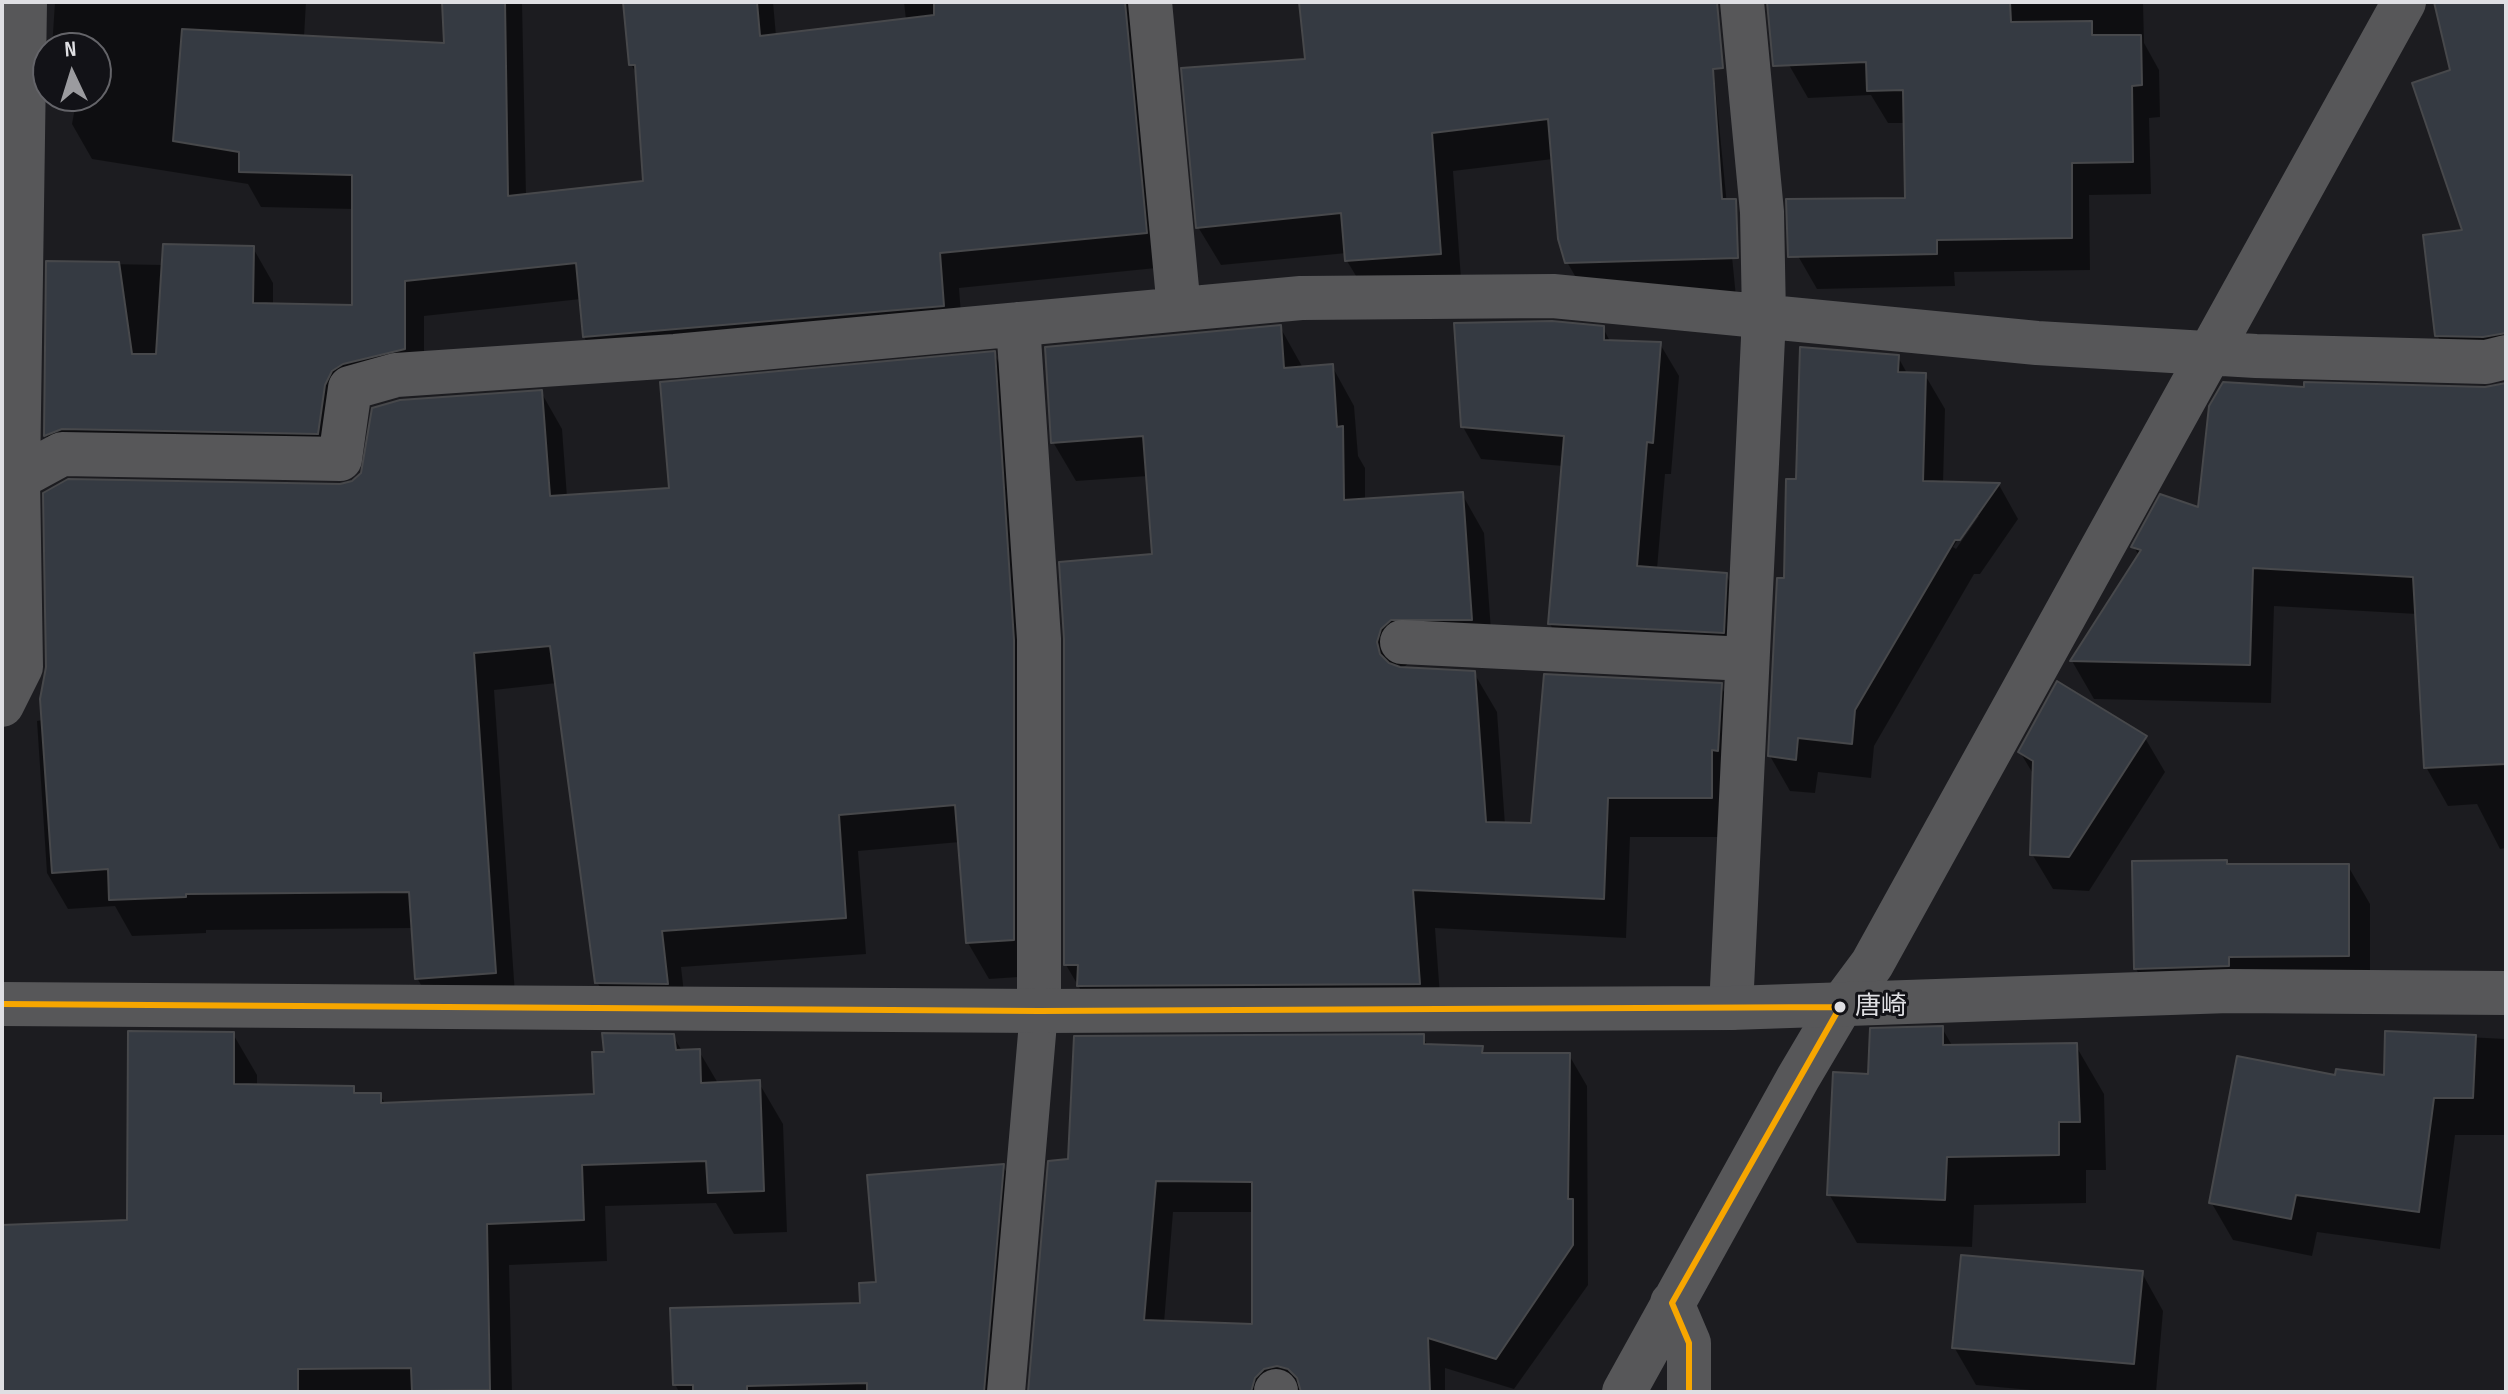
<!DOCTYPE html>
<meta charset="utf-8">
<style>
body{margin:0}
#map{position:relative;width:2508px;height:1394px;overflow:hidden;background:#1c1c20;font-family:"Sofia Sans Condensed",sans-serif}
canvas{display:block}
.frame{position:absolute;inset:0;border:4px solid #dfdfe3;pointer-events:none}
.north{position:absolute;left:32px;top:32px;width:80px;height:80px;box-sizing:border-box;background:#121217;border:2px solid #646469;border-radius:50%;rotate:356deg;font-size:22px;font-weight:700;line-height:32px;text-align:center;color:#dfdfe3}
.north::after{content:'';display:block;margin:auto;width:28px;height:36px;background:#9b9b9f;clip-path:polygon(50% 0,100% 100%,50% 72%,0 100%)}
</style>
<div id="map">
<canvas width="2508" height="1394"></canvas>
<div class="frame"></div>
<div class="north">N</div>
</div>
<script>
const context = document.querySelector('canvas').getContext('2d');
context.lineJoin = 'round';
function fill(path, color) { context.fillStyle = color; context.fill(path, 'evenodd'); }
function stroke(path, color, width, dash) { context.strokeStyle = color; context.lineWidth = width; context.lineCap = dash ? 'butt' : 'round'; context.setLineDash(dash || []); context.stroke(path); }
function drawText(font, color, halo, rows, align = 'center') {
  context.font = font + ' "Sofia Sans Condensed","Noto Sans JP",sans-serif'; context.lineWidth = 6; context.setLineDash([]); context.textBaseline = 'middle'; context.strokeStyle = halo; context.fillStyle = color; for (const [text, x, y, turn = 0] of rows) {
    context.save(); context.translate(x, y); context.rotate((+turn || 0) * Math.PI / 180); context.textAlign = isNaN(turn) ? turn : align; if (halo) context.strokeText(text, 0, 0); context.fillText(text, 0, 0); context.restore();
  }
}
const shadow = new Path2D(`
 M 55,2 L 306,2 L 304,37 L 446,46 L 444,2 L 522,2 L 526,196 L 645,183 L 638,77 L 631,64 L 625,2 L 773,2 L 776,36 L 906,20 L 904,2 L 1149,2 L 1166,267 L 959,288 L 963,341 L 605,372 L 584,337 L 581,299 L 424,316 L 424,384 L 363,398 L 338,468 L 66,470 L 46,435 L 48,263 L 165,265 L 253,248 L 273,283 L 273,306 L 354,307 L 354,209 L 261,207 L 248,184 L 92,159 L 72,124 L 77,96 L 96,96 L 96,48 L 52,48 Z
 M 1301,2 L 1707,2 L 1736,297 L 1589,300 L 1567,262 L 1553,159 L 1453,171 L 1462,292 L 1370,299 L 1347,261 L 1347,253 L 1221,265 L 1198,227 L 1307,61 Z
 M 1786,2 L 2143,2 L 2144,43 L 2159,70 L 2160,117 L 2149,118 L 2151,194 L 2089,195 L 2090,270 L 1954,272 L 1955,286 L 1817,289 L 1798,256 L 1907,200 L 1906,123 L 1888,123 L 1871,95 L 1808,98 L 1789,65 Z
 M 2436,2 L 2506,2 L 2506,372 L 2459,373 L 2437,335 L 2465,232 L 2452,71 Z
 M 1280,327 L 1303,368 L 1332,366 L 1354,406 L 1358,456 L 1365,468 L 1365,501 L 1462,494 L 1484,533 L 1493,659 L 1414,658 L 1402,669 L 1474,673 L 1497,712 L 1505,825 L 1533,825 L 1720,685 L 1743,724 L 1734,837 L 1630,837 L 1626,938 L 1435,928 L 1442,1023 L 1089,1004 L 1066,965 L 1155,556 L 1148,476 L 1076,481 L 1053,442 Z
 M 1603,328 L 1611,343 L 1660,344 L 1679,376 L 1671,474 L 1665,474 L 1657,569 L 1726,575 L 1744,608 L 1741,664 L 1568,656 L 1550,624 L 1563,466 L 1481,459 L 1463,427 Z
 M 994,354 L 1015,390 L 1034,976 L 989,979 L 968,943 L 960,842 L 858,851 L 866,954 L 681,967 L 687,1019 L 618,1019 L 597,982 L 557,683 L 494,690 L 516,1009 L 438,1014 L 417,978 L 414,928 L 206,930 L 206,933 L 132,936 L 115,906 L 68,909 L 47,873 L 37,721 L 43,720 L 42,686 L 48,667 L 340,486 L 541,392 L 562,429 L 567,497 L 672,490 Z
 M 1898,357 L 1908,375 L 1925,375 L 1945,409 L 1943,484 L 1999,485 L 2018,519 L 1980,574 L 1974,574 L 1874,746 L 1871,778 L 1818,772 L 1815,793 L 1790,791 L 1770,756 L 1798,481 ZM 1974,516 L 1979,516 L 1956,549 L 1953,547 Z
 M 2506,385 L 2506,848 L 2500,849 L 2477,804 L 2448,806 L 2426,767 L 2417,614 L 2274,606 L 2271,703 L 2094,699 L 2072,661 L 2139,556 L 2134,547 L 2199,509 L 2306,389 L 2486,389 Z
 M 2145,738 L 2165,772 L 2089,891 L 2053,889 L 2032,854 L 2035,777 L 2020,752 Z
 M 2348,866 L 2370,904 L 2370,994 L 2158,1006 L 2136,969 Z
 M 1942,1028 L 1953,1047 L 2076,1046 L 2104,1094 L 2106,1170 L 2086,1170 L 2086,1203 L 1974,1205 L 1972,1247 L 1857,1243 L 1829,1194 L 1870,1076 Z
 M 2387,1033 L 2506,1039 L 2506,1135 L 2455,1135 L 2440,1249 L 2317,1232 L 2312,1256 L 2233,1240 L 2211,1202 L 2337,1078 L 2386,1078 Z
 M 233,1034 L 257,1075 L 257,1086 L 353,1088 L 357,1095 L 380,1095 L 386,1105 L 596,1095 L 606,1054 L 673,1036 L 682,1051 L 699,1051 L 719,1085 L 759,1083 L 783,1124 L 787,1232 L 734,1234 L 716,1203 L 605,1206 L 607,1261 L 509,1265 L 512,1392 L 2,1392 L 2,1226 L 129,1222 Z
 M 1422,1036 L 1428,1046 L 1481,1048 L 1485,1055 L 1569,1055 L 1587,1086 L 1588,1285 L 1514,1389 L 1445,1368 L 1445,1392 L 1030,1392 L 1070,1161 ZM 1173,1212 L 1254,1212 L 1254,1326 L 1164,1323 Z
 M 1003,1166 L 1021,1198 L 1004,1392 L 679,1392 L 675,1384 L 862,1305 L 878,1284 Z
 M 2142,1273 L 2163,1311 L 2156,1392 L 2052,1392 L 1976,1385 L 1954,1347 Z`);
const building = new Path2D(`
 M 442,2 L 505,2 L 508,196 L 643,181 L 635,65 L 629,65 L 623,2 L 757,2 L 760,36 L 934,15 L 934,2 L 1125,2 L 1147,233 L 940,253 L 944,306 L 583,337 L 576,263 L 405,281 L 405,349 L 343,364 L 332,371 L 325,385 L 318,434 L 62,429 L 44,436 L 46,261 L 119,262 L 132,354 L 156,354 L 163,244 L 254,246 L 253,303 L 352,305 L 352,175 L 239,172 L 239,152 L 173,141 L 182,29 L 444,43 Z
 M 1299,2 L 1717,2 L 1723,68 L 1713,69 L 1722,199 L 1736,199 L 1738,258 L 1565,263 L 1558,239 L 1548,119 L 1432,133 L 1441,254 L 1345,261 L 1341,213 L 1196,228 L 1181,68 L 1305,59 Z
 M 1767,2 L 2010,2 L 2011,22 L 2092,21 L 2092,35 L 2141,35 L 2142,85 L 2132,86 L 2133,162 L 2072,163 L 2072,238 L 1937,240 L 1937,254 L 1788,257 L 1786,199 L 1905,198 L 1903,90 L 1867,91 L 1866,62 L 1773,66 Z
 M 2434,2 L 2506,2 L 2506,333 L 2483,337 L 2435,336 L 2423,235 L 2462,230 L 2412,83 L 2450,70 Z
 M 1552,321 L 1604,326 L 1604,340 L 1661,342 L 1653,443 L 1647,442 L 1637,566 L 1727,573 L 1724,633 L 1548,624 L 1564,436 L 1461,427 L 1454,323 Z
 M 1281,325 L 1284,368 L 1333,364 L 1337,427 L 1343,426 L 1344,500 L 1463,492 L 1472,620 L 1391,620 L 1381,629 L 1377,642 L 1380,654 L 1389,663 L 1400,667 L 1475,671 L 1486,822 L 1531,823 L 1544,674 L 1722,683 L 1718,751 L 1712,750 L 1712,798 L 1608,798 L 1604,899 L 1413,890 L 1420,984 L 1077,986 L 1078,965 L 1064,965 L 1064,639 L 1059,562 L 1152,554 L 1143,436 L 1051,443 L 1045,347 Z
 M 1800,347 L 1899,355 L 1898,372 L 1926,373 L 1923,481 L 2000,483 L 1960,540 L 1955,540 L 1855,710 L 1852,744 L 1798,738 L 1796,760 L 1768,756 L 1777,578 L 1784,578 L 1786,479 L 1796,479 Z
 M 995,351 L 1014,640 L 1014,940 L 966,943 L 955,805 L 839,815 L 846,918 L 662,931 L 668,984 L 595,983 L 550,646 L 474,653 L 496,973 L 415,979 L 409,892 L 186,894 L 186,897 L 109,900 L 108,869 L 52,873 L 40,699 L 46,667 L 43,493 L 68,479 L 340,484 L 352,481 L 361,473 L 372,408 L 400,400 L 542,390 L 550,496 L 669,488 L 660,382 Z
 M 2223,382 L 2304,387 L 2304,382 L 2485,387 L 2506,383 L 2506,764 L 2424,768 L 2413,577 L 2253,568 L 2250,665 L 2070,661 L 2141,550 L 2131,547 L 2160,494 L 2198,507 L 2209,406 Z
 M 2057,681 L 2147,736 L 2069,857 L 2030,855 L 2033,761 L 2018,752 Z
 M 2227,860 L 2227,864 L 2349,864 L 2349,956 L 2229,957 L 2229,966 L 2134,969 L 2132,861 Z
 M 1943,1026 L 1943,1045 L 2077,1043 L 2080,1122 L 2059,1122 L 2059,1155 L 1947,1157 L 1945,1200 L 1827,1195 L 1833,1072 L 1868,1074 L 1870,1028 Z
 M 128,1031 L 234,1032 L 234,1084 L 354,1086 L 354,1093 L 381,1093 L 381,1103 L 594,1094 L 592,1052 L 604,1052 L 602,1033 L 674,1034 L 676,1050 L 700,1049 L 701,1083 L 760,1080 L 764,1191 L 708,1193 L 706,1161 L 582,1165 L 584,1220 L 487,1224 L 490,1390 L 412,1391 L 411,1368 L 298,1369 L 298,1392 L 2,1392 L 2,1225 L 127,1220 Z
 M 2385,1031 L 2476,1035 L 2473,1098 L 2434,1098 L 2419,1212 L 2296,1195 L 2291,1219 L 2209,1203 L 2237,1056 L 2335,1075 L 2336,1069 L 2384,1075 Z
 M 1424,1034 L 1424,1044 L 1483,1046 L 1482,1053 L 1570,1053 L 1568,1199 L 1573,1199 L 1573,1245 L 1496,1359 L 1428,1338 L 1430,1392 L 1301,1392 L 1297,1378 L 1288,1369 L 1277,1366 L 1264,1369 L 1255,1378 L 1251,1392 L 1028,1392 L 1048,1161 L 1068,1159 L 1074,1036 ZM 1156,1181 L 1252,1182 L 1252,1324 L 1144,1320 Z
 M 1004,1164 L 984,1392 L 867,1392 L 867,1383 L 747,1386 L 747,1392 L 693,1392 L 693,1385 L 673,1385 L 670,1308 L 860,1303 L 859,1283 L 876,1282 L 867,1175 Z
 M 1961,1255 L 2143,1271 L 2134,1364 L 1952,1348 Z`);
const service = new Path2D(`
 M 1006,1392 L 1039,1011`);
const minor = new Path2D(`
 M 1150,2 L 1179,309
 M 1018,324 L 1039,639 L 1039,1011
 M 18,478 L 62,454 L 340,459 L 350,388 L 396,375 L 675,356 L 1301,298 L 1553,296 L 2037,343 L 2256,356 L 2486,362 L 2506,357
 M 1402,642 L 1747,659
 M 2,705 L 21,667 L 18,478 L 25,2
 M 1731,1008 L 1764,317 L 1762,212 L 1742,2
 M 1672,1303 L 1689,1343 L 1689,1392
 M 1276,1392 L 1276,1391
 M 1624,1392 L 1798,1078 L 1840,1007 L 1872,964 L 2404,2`);
const tertiary = new Path2D(`
 M 2,1004 L 1039,1011 L 1731,1008 L 2229,991 L 2506,993`);
const bus1 = new Path2D(`
 M 2,1004 L 1039,1011 L 1840,1007
 M 1689,1392 L 1689,1343 L 1672,1303 L 1840,1007`);
const markers = [
 [1840,1007,7,"#dfdfe3"]
];
const busNames = [
 ["唐崎",1855,1007]
];
fill(shadow, '#0007');
fill(building, '#353a42');
stroke(building, '#47484b', 2);
stroke(service, '#575759', 38);
stroke(minor, '#575759', 44);
stroke(tertiary, '#575759', 44);
stroke(bus1, '#f7a600', 6);
for (const [x, y, r, color] of markers) { const dot = new Path2D(); dot.arc(x, y, r, 0, 2 * Math.PI); context.fillStyle = color; context.fill(dot); stroke(dot, '#121217', 3); }
drawText('26px', '#dfdfe3', '#121217', busNames, 'left');
</script>
